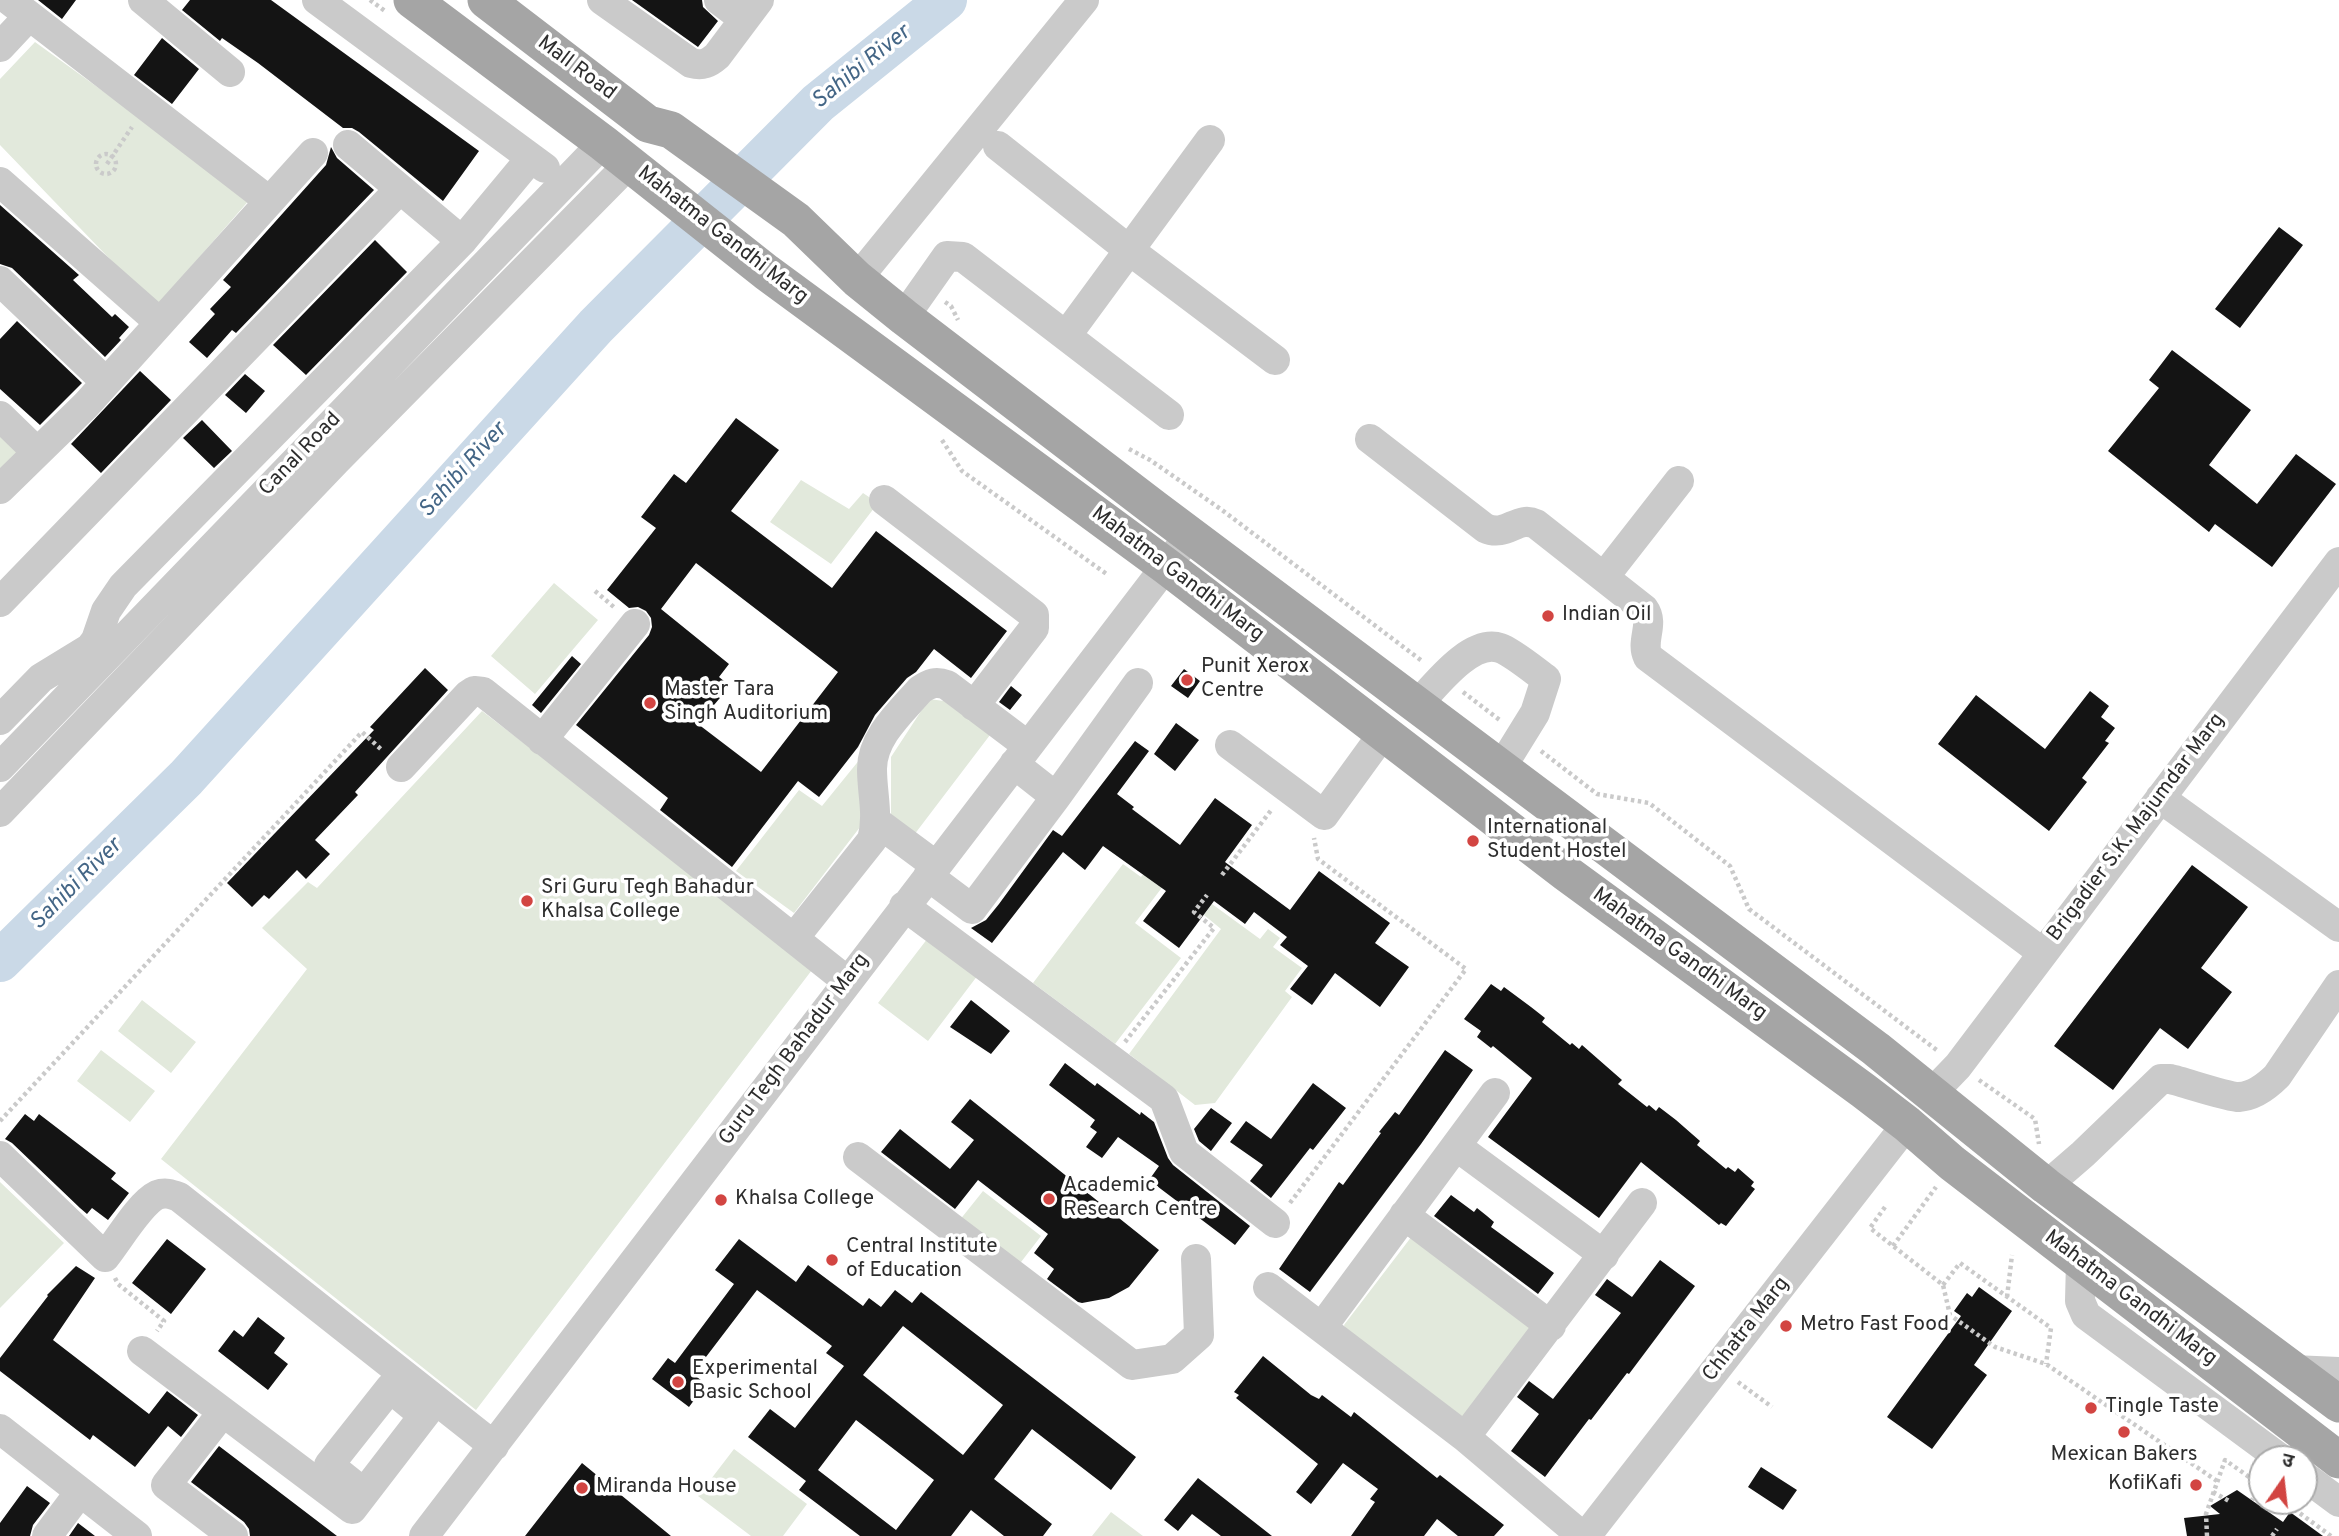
<!DOCTYPE html>
<meta charset="utf-8">
<style>
body{margin:0}
#map{position:relative;width:2339px;height:1536px;overflow:hidden;background:#fff;font-family:Overpass,"Noto Sans Devanagari",sans-serif}
canvas{display:block}
.north{position:absolute;left:2248px;top:1445px;width:70px;height:70px;box-sizing:border-box;background:#fff;border:2px solid #ababab;border-radius:50%;rotate:14deg;font-size:19px;font-weight:700;line-height:28px;text-align:center;color:#2d2d2d}
.north::after{content:'';display:block;margin:auto;width:24px;height:32px;background:#d24542;clip-path:polygon(50% 0,100% 100%,50% 72%,0 100%)}
</style>
<div id="map">
<canvas width="2339" height="1536"></canvas>
<div class="north">उ</div>
</div>
<script>
const context = document.querySelector('canvas').getContext('2d');
context.lineJoin = 'round';
function fill(path, color) { context.fillStyle = color; context.fill(path, 'evenodd'); }
function stroke(path, color, width, dash) { context.strokeStyle = color; context.lineWidth = width; context.lineCap = dash ? 'butt' : 'round'; context.setLineDash(dash || []); context.stroke(path); }
function drawText(font, color, halo, rows, align = 'center') {
  context.font = font + ' Overpass,sans-serif'; context.lineWidth = 7; context.setLineDash([]); context.textBaseline = 'middle'; context.strokeStyle = halo; context.fillStyle = color; for (const [text, x, y, turn = 0] of rows) {
    context.save(); context.translate(x, y); context.rotate((+turn || 0) * Math.PI / 180); context.textAlign = isNaN(turn) ? turn : align; if (halo) context.strokeText(text, 0, 0); context.fillText(text, 0, 0); context.restore();
  }
}
const green = new Path2D(`
 M 35,42 L 251,198 L 156,307 L 0,145 L 0,79 Z
 M 0,417 L 30,446 L 0,473 Z
 M 801,480 L 849,509 L 863,493 L 878,503 L 831,564 L 770,522 Z
 M 554,583 L 598,620 L 535,694 L 491,656 Z
 M 929,699 L 944,701 L 990,735 L 914,835 L 891,817 L 891,757 Z
 M 482,711 L 815,966 L 476,1410 L 161,1159 L 307,969 L 262,928 L 308,882 L 317,888 Z
 M 869,748 L 867,818 L 794,913 L 736,871 L 799,790 L 822,806 Z
 M 1152,863 L 1170,877 L 1135,923 L 1181,958 L 1115,1044 L 1033,983 L 1123,864 L 1141,877 Z
 M 1212,904 L 1260,939 L 1268,929 L 1280,938 L 1273,947 L 1302,968 L 1285,991 L 1292,997 L 1215,1103 L 1195,1105 L 1129,1054 L 1221,929 L 1204,915 Z
 M 931,934 L 981,971 L 928,1041 L 878,1003 Z
 M 142,1000 L 196,1042 L 171,1073 L 118,1031 Z
 M 101,1050 L 155,1091 L 130,1122 L 77,1081 Z
 M 0,1182 L 64,1243 L 0,1308 Z
 M 983,1191 L 1041,1236 L 1018,1266 L 959,1221 Z
 M 1412,1236 L 1536,1330 L 1468,1418 L 1454,1416 L 1347,1334 L 1344,1325 Z
 M 734,1449 L 807,1504 L 783,1536 L 751,1536 L 698,1496 Z
 M 1111,1512 L 1143,1536 L 1092,1536 Z`);
const river = new Path2D(`
 M 0,961 L 186,778 L 596,326 L 818,103 L 946,0`);
const building = new Path2D(`
 M 38,0 L 76,0 L 62,19 Z
 M 190,0 L 271,0 L 479,151 L 443,201 L 359,132 L 352,128 L 343,128 L 258,63 L 222,38 L 220,41 L 182,10 Z
 M 632,0 L 702,0 L 703,7 L 718,21 L 698,47 Z
 M 162,38 L 199,69 L 172,104 L 134,75 Z
 M 331,147 L 337,158 L 374,190 L 236,333 L 232,330 L 207,358 L 189,342 L 215,314 L 210,309 L 231,287 L 223,280 L 326,165 Z
 M 0,205 L 79,275 L 73,280 L 112,317 L 115,314 L 129,327 L 119,338 L 121,340 L 105,357 L 12,268 L 0,264 Z
 M 2279,227 L 2303,245 L 2240,328 L 2215,309 Z
 M 375,240 L 407,272 L 306,375 L 273,345 Z
 M 17,321 L 82,383 L 40,425 L 0,389 L 0,339 Z
 M 2172,350 L 2251,410 L 2209,465 L 2257,504 L 2296,454 L 2336,484 L 2272,567 L 2215,524 L 2209,532 L 2108,451 L 2159,388 L 2149,380 Z
 M 140,371 L 171,400 L 101,473 L 71,444 Z
 M 245,374 L 265,391 L 246,413 L 225,395 Z
 M 736,418 L 779,450 L 731,511 L 832,588 L 876,531 L 1007,631 L 971,678 L 934,649 L 916,672 L 907,678 L 875,715 L 858,747 L 819,797 L 798,781 L 732,867 L 660,810 L 668,798 L 576,725 L 649,635 L 652,627 L 651,618 L 646,611 L 638,607 L 629,608 L 607,590 L 656,528 L 641,517 L 674,474 L 686,483 ZM 696,563 L 838,672 L 761,772 L 698,724 L 730,686 L 719,677 L 729,664 L 661,609 Z
 M 202,420 L 232,451 L 214,468 L 183,438 Z
 M 572,656 L 581,664 L 541,713 L 532,705 Z
 M 425,668 L 448,690 L 355,792 L 358,795 L 315,840 L 330,854 L 306,879 L 297,870 L 269,899 L 264,895 L 252,907 L 227,883 L 374,730 L 370,727 Z
 M 1184,669 L 1200,681 L 1188,698 L 1171,686 Z
 M 1011,686 L 1022,695 L 1010,710 L 999,702 Z
 M 2090,691 L 2109,706 L 2101,717 L 2115,728 L 2105,741 L 2109,743 L 2082,778 L 2087,782 L 2049,831 L 1938,744 L 1976,695 L 2045,749 Z
 M 1176,723 L 1199,740 L 1175,771 L 1154,754 Z
 M 1135,741 L 1149,751 L 1117,794 L 1134,807 L 1132,809 L 1180,845 L 1215,798 L 1252,825 L 1225,862 L 1290,910 L 1319,871 L 1390,923 L 1375,943 L 1409,967 L 1380,1007 L 1335,973 L 1312,1005 L 1290,989 L 1308,966 L 1280,945 L 1287,937 L 1254,912 L 1245,924 L 1214,901 L 1179,948 L 1143,921 L 1166,891 L 1103,846 L 1085,870 L 1063,852 L 992,943 L 971,928 L 986,920 L 999,904 L 1053,830 L 1062,836 Z
 M 2192,865 L 2248,907 L 2201,968 L 2232,992 L 2188,1049 L 2160,1028 L 2113,1090 L 2054,1046 Z
 M 1491,984 L 1501,991 L 1504,987 L 1531,1007 L 1545,1018 L 1542,1022 L 1570,1045 L 1572,1043 L 1579,1049 L 1582,1045 L 1622,1080 L 1618,1084 L 1647,1107 L 1649,1105 L 1656,1111 L 1659,1107 L 1676,1120 L 1700,1141 L 1697,1145 L 1726,1169 L 1728,1167 L 1735,1172 L 1738,1168 L 1754,1182 L 1751,1186 L 1755,1189 L 1726,1226 L 1721,1223 L 1719,1225 L 1641,1162 L 1599,1218 L 1488,1137 L 1532,1078 L 1493,1046 L 1491,1048 L 1477,1037 L 1481,1031 L 1464,1019 Z
 M 971,1000 L 1010,1031 L 991,1054 L 950,1027 Z
 M 1445,1050 L 1473,1070 L 1421,1144 L 1310,1292 L 1279,1269 L 1339,1182 L 1343,1185 L 1381,1133 L 1379,1132 L 1395,1112 L 1399,1115 Z
 M 1065,1063 L 1095,1086 L 1097,1083 L 1140,1115 L 1141,1112 L 1154,1122 L 1168,1158 L 1173,1165 L 1250,1226 L 1235,1245 L 1149,1180 L 1159,1166 L 1118,1137 L 1102,1158 L 1086,1147 L 1097,1132 L 1090,1127 L 1095,1120 L 1049,1085 Z
 M 1313,1083 L 1346,1108 L 1313,1150 L 1310,1148 L 1271,1198 L 1250,1181 L 1263,1165 L 1230,1142 L 1246,1121 L 1271,1139 Z
 M 970,1099 L 1159,1250 L 1129,1287 L 1109,1298 L 1082,1303 L 1078,1302 L 1047,1279 L 1054,1269 L 1034,1253 L 1048,1234 L 978,1180 L 955,1209 L 881,1152 L 900,1129 L 950,1169 L 974,1140 L 951,1122 Z
 M 1211,1108 L 1232,1123 L 1211,1151 L 1199,1141 L 1194,1129 Z
 M 25,1114 L 34,1121 L 39,1114 L 116,1173 L 111,1179 L 129,1193 L 108,1220 L 92,1208 L 87,1214 L 80,1208 L 12,1143 L 5,1139 Z
 M 1451,1195 L 1474,1212 L 1477,1208 L 1487,1216 L 1494,1222 L 1491,1227 L 1554,1273 L 1538,1294 L 1434,1216 Z
 M 167,1239 L 206,1269 L 171,1314 L 132,1283 Z
 M 739,1239 L 796,1282 L 808,1265 L 863,1306 L 869,1298 L 881,1307 L 895,1290 L 912,1303 L 921,1292 L 1136,1457 L 1111,1490 L 1032,1429 L 994,1479 L 1052,1524 L 1043,1536 L 1004,1536 L 971,1510 L 951,1536 L 860,1536 L 799,1490 L 806,1481 L 748,1437 L 770,1409 L 795,1428 L 844,1366 L 826,1353 L 832,1346 L 757,1290 L 693,1374 L 706,1384 L 689,1407 L 652,1379 L 668,1358 L 675,1363 L 734,1284 L 715,1270 ZM 903,1326 L 1003,1405 L 963,1455 L 863,1375 ZM 856,1420 L 934,1480 L 896,1530 L 818,1470 Z
 M 1660,1260 L 1695,1286 L 1629,1374 L 1627,1373 L 1591,1420 L 1589,1419 L 1545,1477 L 1511,1451 L 1539,1414 L 1517,1397 L 1529,1381 L 1553,1399 L 1621,1313 L 1595,1295 L 1607,1279 L 1632,1297 Z
 M 76,1266 L 95,1278 L 53,1340 L 149,1414 L 167,1391 L 198,1415 L 181,1437 L 168,1426 L 135,1467 L 93,1435 L 90,1440 L 0,1371 L 0,1358 L 48,1296 L 47,1295 Z
 M 1979,1287 L 2012,1311 L 1974,1365 L 1987,1375 L 1932,1449 L 1887,1417 L 1961,1316 L 1954,1311 L 1967,1293 L 1972,1297 Z
 M 258,1317 L 285,1338 L 274,1353 L 288,1364 L 268,1390 L 218,1351 L 234,1330 L 243,1337 Z
 M 1263,1356 L 1311,1395 L 1319,1399 L 1322,1395 L 1351,1417 L 1354,1412 L 1437,1478 L 1440,1475 L 1504,1525 L 1494,1536 L 1458,1536 L 1437,1519 L 1424,1536 L 1351,1536 L 1375,1502 L 1370,1499 L 1378,1489 L 1343,1463 L 1311,1504 L 1296,1492 L 1318,1464 L 1236,1398 L 1239,1395 L 1234,1392 Z
 M 219,1446 L 337,1536 L 250,1536 L 249,1529 L 244,1522 L 191,1482 Z
 M 582,1463 L 671,1536 L 525,1536 Z
 M 1761,1467 L 1797,1490 L 1783,1510 L 1748,1487 Z
 M 1198,1478 L 1272,1536 L 1221,1536 L 1192,1514 L 1178,1531 L 1164,1520 Z
 M 27,1486 L 50,1503 L 33,1525 L 30,1536 L 0,1536 L 0,1523 Z
 M 2237,1490 L 2283,1522 L 2290,1512 L 2323,1536 L 2187,1536 L 2184,1518 L 2220,1514 L 2210,1506 Z
 M 78,1523 L 95,1536 L 69,1536 Z`);
const path = new Path2D(`
 M 370,0 L 385,11
 M96 164a10 10 0 1 1 20 0a10 10 0 1 1-20 0Z
 M 107,164 L 132,127
 M 945,302 L 951,306 L 958,320
 M 942,440 L 962,471 L 1108,575
 M 1129,449 L 1150,460 L 1222,510 L 1422,661
 M 595,591 L 615,608
 M 1463,692 L 1501,721
 M 1541,751 L 1597,794 L 1649,803 L 1730,866 L 1749,909 L 1938,1051
 M 1222,875 L 1272,809
 M 1125,1042 L 1214,928 L 1194,912 L 1207,895
 M 1979,1080 L 2035,1119 L 2039,1144
 M 0,1121 L 362,732 L 383,751
 M 1290,1203 L 1466,969 L 1318,859 L 1314,838
 M 1885,1207 L 1870,1228 L 1943,1285 L 1950,1315 L 1995,1347 L 2046,1364 L 2217,1481
 M 1893,1246 L 1936,1187
 M 115,1278 L 118,1284 L 164,1321 L 157,1331
 M 1943,1285 L 1960,1263 L 2051,1328 L 2046,1364
 M 2007,1297 L 2012,1255
 M 1738,1382 L 1772,1407
 M 2213,1492 L 2229,1501
 M 2283,1501 L 2331,1536
 M 2207,1536 L 2206,1514 L 2225,1460 L 2262,1486 L 2252,1500
 M 2272,1536 L 2277,1529`);
const minor = new Path2D(`
 M 9,0 L 268,200
 M 143,0 L 230,72
 M 317,0 L 545,168
 M 602,0 L 691,63 C 703,66 709,63 717,56 L 759,0
 M 719,0 L 744,19
 M 0,47 L 29,16
 M 348,145 L 462,241
 M 998,146 L 1129,250 L 1275,360
 M 0,182 L 159,322
 M 857,279 L 1084,0
 M 0,281 L 106,382
 M 904,317 L 947,256 L 963,257 L 1169,415
 M 1066,336 L 1210,140
 M 0,416 L 37,452
 M 1370,439 L 1485,528 C 1507,538 1517,515 1536,524 L 1644,609 C 1655,624 1640,641 1648,657 L 2043,953
 M 0,489 L 86,405 L 313,153
 M 884,500 L 1034,615 L 1034,628 L 974,706
 M 1604,577 L 1679,481
 M 0,602 L 399,190
 M 1417,705 C 1435,686 1471,638 1500,648 C 1512,652 1535,671 1546,679 L 1535,713 L 1501,768
 M 0,720 L 41,678 L 90,648 L 96,640 L 106,611 L 123,586 L 462,241 L 531,158
 M 542,740 L 635,624
 M 1230,745 L 1324,815 L 1385,731
 M 0,767 L 603,143
 M 401,767 L 468,695 L 474,691 L 483,692 L 847,981
 M 1056,797 L 1138,683
 M 2160,798 L 2339,927
 M 0,812 L 336,461 L 629,164
 M 877,822 L 935,865
 M 928,876 L 972,909 L 1056,797 L 1014,764
 M 904,906 L 1164,1099 L 1184,1152 L 1275,1223
 M 794,938 L 872,840 C 879,815 872,794 872,769 C 872,737 901,712 920,690 C 930,683 936,681 947,685 L 1028,746
 M 1933,1092 L 1958,1066 L 2339,562
 M 1456,1146 L 1604,1255
 M 0,1156 L 105,1257 C 118,1241 140,1203 157,1195 C 165,1192 171,1194 179,1197 L 494,1446
 M 858,1157 L 1132,1365 L 1172,1359 L 1199,1335 L 1196,1259
 M 2046,1186 L 2083,1154 L 2161,1079 L 2170,1079 C 2184,1082 2227,1097 2239,1097 C 2254,1096 2267,1086 2277,1076 L 2339,985
 M 1404,1215 L 1551,1326
 M 2081,1262 L 2080,1301 L 2086,1315 L 2281,1459
 M 1268,1287 L 1465,1437 L 1582,1536
 M 1322,1327 L 1495,1093
 M 142,1351 L 352,1509 L 435,1401
 M 2293,1370 L 2339,1372
 M 223,1412 L 166,1485 L 233,1536
 M 0,1429 L 137,1536
 M 1465,1437 L 1642,1203
 M 2304,1476 L 2339,1502
 M 364,1493 L 329,1465 L 390,1388 L 418,1411
 M 47,1536 L 80,1492
 M 424,1536 L 1179,549
 M 1586,1536 L 1907,1124`);
const major = new Path2D(`
 M 412,0 L 603,143 L 766,272 L 1166,566 L 1566,873 L 1864,1091 L 1907,1124 L 1952,1163 L 2339,1460
 M 486,0 L 648,124 L 671,130 L 796,220 L 857,279 L 904,317 L 1154,508 L 1876,1049 L 2046,1186 L 2339,1404`);
const markers = [
 [1548,616,7,"#d24542"],
 [1187,680,7,"#d24542"],
 [650,703,7,"#d24542"],
 [1473,841,7,"#d24542"],
 [527,901,7,"#d24542"],
 [1049,1199,7,"#d24542"],
 [721,1200,7,"#d24542"],
 [832,1260,7,"#d24542"],
 [1786,1326,7,"#d24542"],
 [678,1382,7,"#d24542"],
 [2091,1408,7,"#d24542"],
 [2124,1432,7,"#d24542"],
 [2196,1485,7,"#d24542"],
 [582,1488,7,"#d24542"]
];
const streetNames = [
 ["Mall Road",576,69,37],
 ["Mahatma Gandhi Marg",722,236,38],
 ["Canal Road",301,455,-46],
 ["Mahatma Gandhi Marg",1177,575,37],
 ["Brigadier S.K. Majumdar Marg",2137,828,-53],
 ["Mahatma Gandhi Marg",1679,955,36],
 ["Guru Tegh Bahadur Marg",795,1050,-53],
 ["Mahatma Gandhi Marg",2130,1299,37],
 ["Chhatra Marg",1747,1330,-52]
];
const poiNames = [
 ["Indian Oil",1562,616],
 ["Punit Xerox",1201,668],
 ["Centre",1201,692],
 ["Master Tara",664,691],
 ["Singh Auditorium",664,715],
 ["International",1487,829],
 ["Student Hostel",1487,853],
 ["Sri Guru Tegh Bahadur",541,889],
 ["Khalsa College",541,913],
 ["Academic",1063,1187],
 ["Research Centre",1063,1211],
 ["Khalsa College",735,1200],
 ["Central Institute",846,1248],
 ["of Education",846,1272],
 ["Metro Fast Food",1800,1326],
 ["Experimental",692,1370],
 ["Basic School",692,1394],
 ["Tingle Taste",2105,1408],
 ["Mexican Bakers",2124,1456,"center"],
 ["KofiKafi",2182,1485,"right"],
 ["Miranda House",596,1488]
];
const waterNames = [
 ["Sahibi River",862,68,-39],
 ["Sahibi River",464,471,-48],
 ["Sahibi River",77,885,-45]
];
fill(green, '#e2e9dc');
stroke(river, '#cad9e7', 42);
fill(building, '#141414');
stroke(path, '#cacaca', 4.5, [3.5, 3.5]);
stroke(minor, '#cacaca', 30);
stroke(major, '#a5a5a5', 37);
for (const [x, y, r, color] of markers) { const dot = new Path2D(); dot.arc(x, y, r, 0, 2 * Math.PI); context.fillStyle = color; context.fill(dot); stroke(dot, '#fff', 2.5); }
drawText('21px', '#2d2d2d', '#fff', streetNames);
drawText('21px', '#2d2d2d', '#fff', poiNames, 'left');
drawText('italic 23px', '#446686', '#fff', waterNames);
</script>
